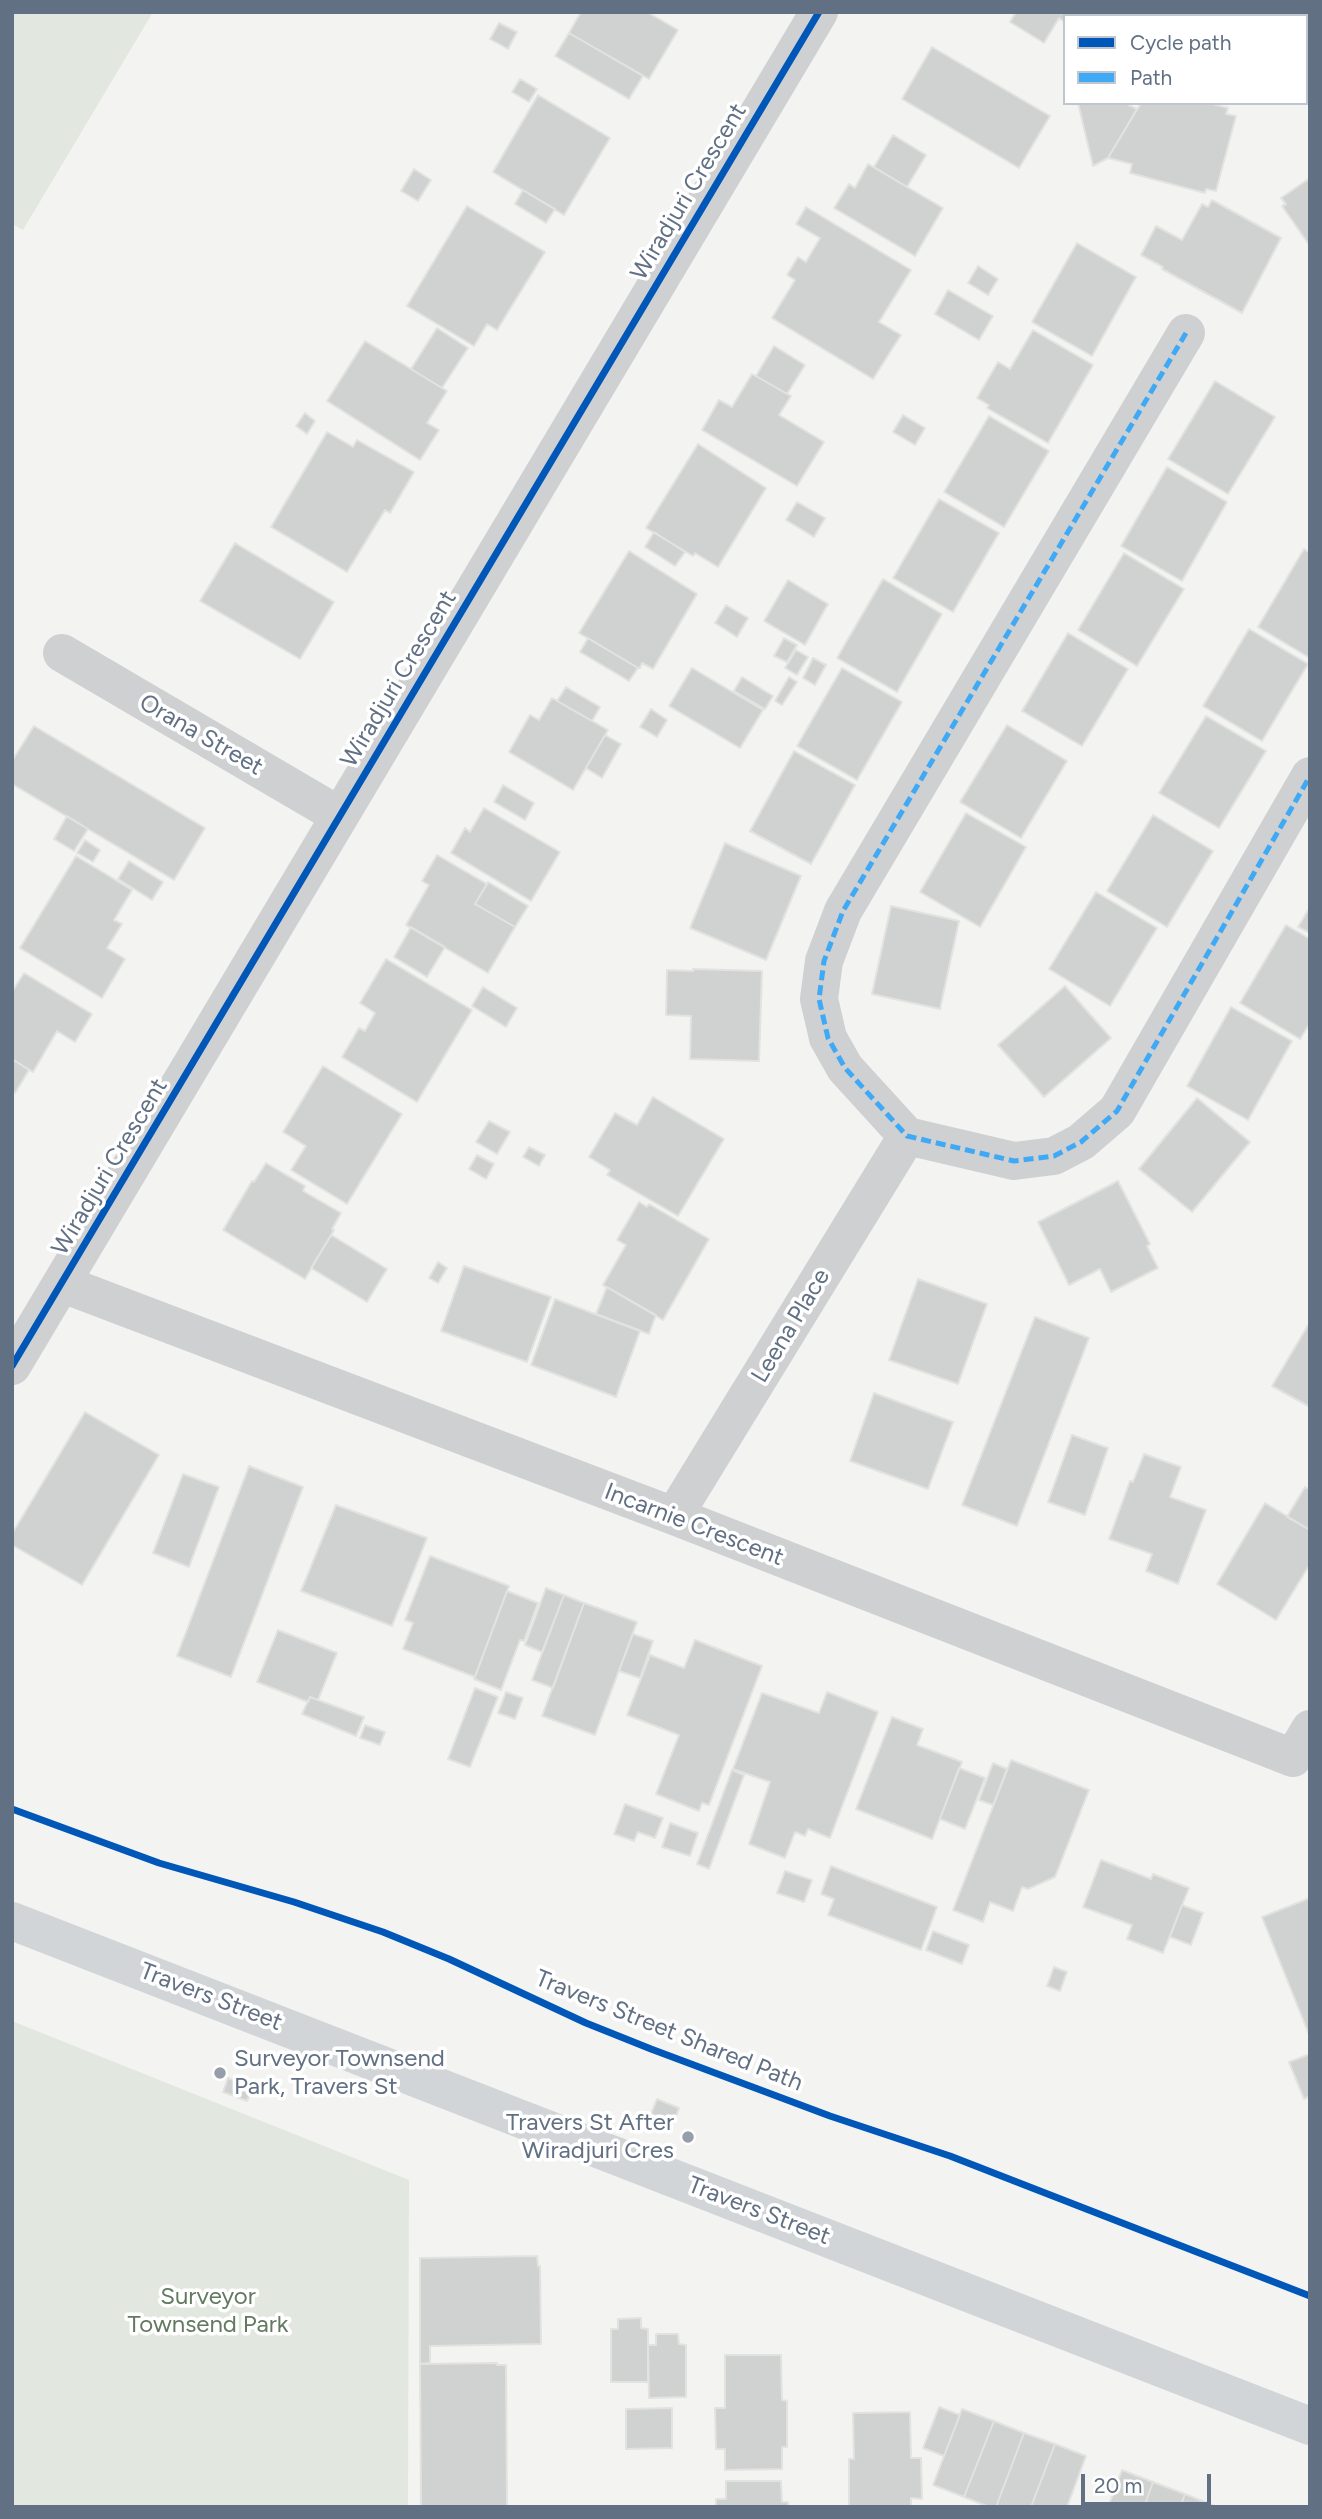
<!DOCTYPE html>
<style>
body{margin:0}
#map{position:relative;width:1322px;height:2519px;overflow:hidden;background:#f3f4f1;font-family:Figtree,sans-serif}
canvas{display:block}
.frame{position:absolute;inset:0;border:14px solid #627084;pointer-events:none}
.legend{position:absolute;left:1063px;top:14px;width:245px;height:91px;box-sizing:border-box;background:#fff;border:2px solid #c0c6ce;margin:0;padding:9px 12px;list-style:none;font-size:21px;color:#627084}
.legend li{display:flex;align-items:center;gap:14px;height:35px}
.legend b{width:35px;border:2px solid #c0c6ce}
.scale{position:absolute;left:1081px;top:2474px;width:130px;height:32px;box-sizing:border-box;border:4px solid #627084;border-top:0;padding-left:9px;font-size:21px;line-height:24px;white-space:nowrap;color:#627084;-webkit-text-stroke:5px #fff;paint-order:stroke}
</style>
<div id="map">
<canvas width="1322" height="2519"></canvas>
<div class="frame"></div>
<ul class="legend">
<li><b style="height:9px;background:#0057b8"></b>Cycle path</li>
<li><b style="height:9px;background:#3fa9f5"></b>Path</li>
</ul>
<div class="scale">20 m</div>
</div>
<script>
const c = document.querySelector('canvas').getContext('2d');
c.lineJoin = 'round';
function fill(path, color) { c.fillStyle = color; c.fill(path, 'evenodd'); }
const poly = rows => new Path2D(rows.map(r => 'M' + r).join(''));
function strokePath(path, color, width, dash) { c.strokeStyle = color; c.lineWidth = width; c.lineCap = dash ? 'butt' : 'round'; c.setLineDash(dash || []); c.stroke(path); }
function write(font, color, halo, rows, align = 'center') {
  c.font = font + ' Figtree,sans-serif'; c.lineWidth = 7; c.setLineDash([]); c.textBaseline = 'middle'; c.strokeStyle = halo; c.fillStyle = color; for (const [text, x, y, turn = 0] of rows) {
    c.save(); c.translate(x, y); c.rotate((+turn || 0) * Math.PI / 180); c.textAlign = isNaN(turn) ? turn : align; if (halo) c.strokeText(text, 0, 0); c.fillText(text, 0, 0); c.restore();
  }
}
fill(poly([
 [12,12,153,12,23,230,12,224],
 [12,2021,409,2180,408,2507,12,2507]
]), '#e2e7df');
const building = poly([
 [581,12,647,12,678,30,649,79,569,33,581,12],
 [1016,12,1142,12,1140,16,1065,16,1065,22,1059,18,1044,43,1010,22,1016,12],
 [499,23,517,32,508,49,490,39,499,23],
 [569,33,643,76,629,99,555,56,569,33],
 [932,47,1050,116,1019,168,902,99,932,47],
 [520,79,537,89,529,102,512,92,520,79],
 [538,95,610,138,564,215,493,172,538,95],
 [1078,103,1125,103,1137,109,1108,158,1093,166,1078,103],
 [1141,103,1209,103,1228,108,1226,114,1236,116,1216,191,1206,189,1205,193,1130,173,1132,164,1108,158,1141,103],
 [893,135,926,155,907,187,874,167,893,135],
 [868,164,943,208,915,256,834,208,849,184,855,188,868,164],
 [414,169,431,180,418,201,401,191,414,169],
 [1310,178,1310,246,1282,206,1286,204,1281,198,1310,178],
 [523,190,555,209,546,223,515,204,523,190],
 [1212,200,1281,238,1242,313,1162,269,1163,267,1141,255,1156,226,1182,240,1202,204,1208,207,1212,200],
 [467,206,545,252,497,330,487,324,474,346,407,306,467,206],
 [806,207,911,270,879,322,901,335,873,379,772,318,795,280,787,275,798,257,806,262,820,238,796,224,806,207],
 [1077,243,1136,277,1092,356,1032,322,1077,243],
 [978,266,998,279,988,295,968,283,978,266],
 [948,290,993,316,979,340,935,314,948,290],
 [437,328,468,348,442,388,411,369,437,328],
 [1033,330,1093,365,1048,443,987,408,989,405,977,398,998,362,1010,369,1033,330],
 [365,341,447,391,427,423,439,430,420,460,327,401,365,341],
 [774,346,805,365,787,394,756,376,774,346],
 [752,374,791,396,779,415,824,442,797,486,702,430,719,400,732,407,752,374],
 [1215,381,1275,417,1228,494,1168,459,1215,381],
 [305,413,315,421,307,434,296,426,305,413],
 [903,415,925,428,915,445,893,432,903,415],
 [989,416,1049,451,1004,527,944,492,989,416],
 [327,432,353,447,357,440,414,472,390,513,385,510,347,572,271,527,327,432],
 [698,444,766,488,718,567,695,553,693,556,646,528,698,444],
 [1167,467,1227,502,1182,581,1121,546,1167,467],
 [939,499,999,533,953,612,893,578,939,499],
 [797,502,825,518,814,537,786,520,797,502],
 [654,532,685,552,675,566,645,547,654,532],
 [235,543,334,602,300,659,200,601,235,543],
 [1304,549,1310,553,1310,658,1258,627,1304,549],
 [629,551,697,594,653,669,642,663,640,668,638,668,579,633,629,551],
 [1124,553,1184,589,1137,666,1078,630,1124,553],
 [883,579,942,614,897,692,837,658,883,579],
 [788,580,828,604,805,645,764,621,788,580],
 [726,605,748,618,737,637,715,623,726,605],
 [1249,629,1308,664,1262,741,1203,706,1249,629],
 [1068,633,1128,669,1082,746,1022,711,1068,633],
 [588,638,638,668,629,681,580,652,588,638],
 [784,638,797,645,787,662,774,656,784,638],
 [796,650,808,657,797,675,785,668,796,650],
 [813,658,826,665,815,685,803,678,813,658],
 [692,668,763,710,740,748,669,706,692,668],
 [842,668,902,702,857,780,797,746,842,668],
 [742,677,773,696,765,709,734,691,742,677],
 [789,677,797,682,782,705,775,701,789,677],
 [566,687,600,707,592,721,557,701,566,687],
 [552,698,608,730,573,790,509,752,530,715,539,720,552,698],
 [651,709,667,720,657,737,640,727,651,709],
 [1206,716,1266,751,1219,828,1159,793,1206,716],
 [1007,725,1067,761,1021,838,960,802,1007,725],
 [34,726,205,828,174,880,12,784,12,761,34,726],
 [605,735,621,744,602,778,586,768,605,735],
 [794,751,855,785,811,864,750,831,794,751],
 [503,785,534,803,525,820,494,802,503,785],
 [484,808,560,852,531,901,451,853,465,828,470,832,484,808],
 [966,813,1026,847,980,927,920,892,966,813],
 [1153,815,1213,851,1167,927,1107,891,1153,815],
 [67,816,88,829,74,851,54,839,67,816],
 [85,840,100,850,93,862,77,853,85,840],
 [725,843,801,876,766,960,690,928,725,843],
 [437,855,487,884,475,904,515,927,488,973,406,925,429,885,422,881,437,855],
 [76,856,132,890,114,920,122,924,107,948,125,959,102,998,20,948,76,856],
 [129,861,163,882,152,900,118,879,129,861],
 [488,882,528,906,515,927,475,904,488,882],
 [1096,892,1157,928,1110,1006,1049,969,1096,892],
 [891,906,959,921,940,1009,872,994,891,906],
 [1310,907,1310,933,1298,927,1310,907],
 [1286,925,1310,939,1310,1023,1300,1039,1240,1003,1286,925],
 [411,927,445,947,427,977,394,957,411,927],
 [386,959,472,1010,417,1102,342,1057,359,1028,365,1031,375,1013,360,1003,386,959],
 [693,969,762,971,759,1061,690,1059,691,1016,666,1015,667,970,693,971,693,969],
 [24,973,92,1014,75,1042,57,1031,33,1072,12,1059,12,992,24,973],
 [1065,986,1111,1038,1044,1097,998,1045,1065,986],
 [483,987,517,1008,506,1027,472,1006,483,987],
 [1231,1007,1292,1041,1248,1120,1187,1086,1231,1007],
 [12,1059,29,1070,15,1093,12,1091,12,1059],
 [323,1066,402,1114,347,1204,291,1170,306,1146,283,1132,323,1066],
 [653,1097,724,1139,678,1216,607,1175,610,1170,589,1157,615,1113,637,1125,653,1097],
 [1197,1098,1250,1142,1192,1212,1139,1169,1197,1098],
 [489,1121,510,1132,497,1154,476,1142,489,1121],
 [529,1147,545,1155,539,1166,523,1157,529,1147],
 [477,1155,494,1164,486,1179,469,1169,477,1155],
 [266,1163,305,1186,303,1191,341,1213,332,1229,334,1230,305,1279,223,1230,252,1181,254,1182,266,1163],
 [1118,1181,1150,1244,1147,1246,1158,1268,1111,1292,1100,1269,1069,1285,1038,1222,1118,1181],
 [639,1202,647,1207,649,1204,709,1239,663,1320,603,1285,626,1245,617,1240,639,1202],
 [331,1235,387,1269,367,1302,311,1268,331,1235],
 [438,1262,447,1268,438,1283,429,1278,438,1262],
 [464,1266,551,1297,527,1362,441,1331,464,1266],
 [918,1279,987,1304,958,1384,889,1360,918,1279],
 [607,1287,656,1315,649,1334,596,1314,607,1287],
 [555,1299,640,1331,616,1397,531,1365,555,1299],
 [1035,1317,1089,1338,1017,1526,962,1505,1035,1317],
 [1310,1322,1310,1407,1272,1386,1310,1322],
 [874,1393,953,1422,928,1489,850,1461,874,1393],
 [85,1412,159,1455,82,1585,12,1545,12,1534,85,1412],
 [1072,1435,1108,1448,1085,1515,1048,1502,1072,1435],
 [1144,1454,1181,1467,1170,1497,1206,1510,1178,1584,1146,1571,1152,1554,1109,1539,1130,1481,1133,1482,1144,1454],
 [249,1466,303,1487,231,1677,177,1656,249,1466],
 [183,1474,219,1487,189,1567,153,1553,183,1474],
 [1305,1487,1310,1490,1310,1530,1287,1517,1305,1487],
 [1265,1503,1310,1530,1310,1564,1276,1620,1217,1584,1265,1503],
 [336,1505,427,1538,392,1626,301,1591,336,1505],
 [430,1556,509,1586,475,1677,403,1649,413,1623,405,1620,430,1556],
 [546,1588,564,1595,542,1652,525,1645,546,1588],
 [507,1591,538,1603,524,1641,520,1640,501,1690,474,1679,507,1591],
 [564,1595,584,1603,553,1688,532,1680,564,1595],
 [584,1603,637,1622,595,1735,542,1716,584,1603],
 [278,1630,337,1653,318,1700,310,1697,308,1702,257,1682,278,1630],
 [633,1634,653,1641,640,1678,619,1671,633,1634],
 [695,1640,762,1666,709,1805,702,1803,699,1811,656,1794,679,1735,627,1715,650,1655,684,1668,695,1640],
 [475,1688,498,1697,470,1767,448,1759,475,1688],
 [506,1692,523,1698,515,1719,498,1713,506,1692],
 [827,1692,878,1712,830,1838,808,1829,805,1836,795,1832,785,1858,749,1844,770,1782,733,1769,762,1693,819,1713,827,1692],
 [310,1697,364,1717,356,1736,302,1714,310,1697],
 [892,1717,923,1729,917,1745,962,1762,932,1839,856,1809,892,1717],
 [365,1725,385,1732,380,1745,360,1738,365,1725],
 [1011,1760,1089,1790,1055,1877,1028,1889,1022,1887,1013,1911,990,1902,983,1922,953,1910,1011,1760],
 [993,1763,1007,1769,993,1805,979,1800,993,1763],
 [959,1768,985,1778,965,1829,940,1819,959,1768],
 [732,1770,744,1775,709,1869,697,1864,732,1770],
 [625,1804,663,1818,655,1838,638,1832,634,1841,614,1834,625,1804],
 [670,1823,698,1833,690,1856,662,1847,670,1823],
 [1101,1860,1151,1879,1153,1874,1189,1888,1163,1953,1127,1939,1132,1925,1083,1907,1101,1860],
 [831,1866,937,1907,921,1950,828,1915,834,1899,821,1894,831,1866],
 [785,1871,812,1880,804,1902,777,1893,785,1871],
 [1310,1898,1310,2037,1262,1917,1310,1898],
 [1182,1905,1203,1913,1191,1945,1170,1937,1182,1905],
 [933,1931,969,1945,962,1964,926,1950,933,1931],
 [1054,1967,1067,1972,1060,1991,1047,1986,1054,1967],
 [1310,2054,1310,2096,1304,2099,1289,2062,1310,2054],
 [228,2078,253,2087,247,2101,223,2092,228,2078],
 [657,2099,679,2108,674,2123,651,2114,657,2099],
 [537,2256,538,2266,540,2266,541,2344,430,2346,430,2363,420,2364,420,2258,537,2256],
 [641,2318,641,2328,648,2329,648,2382,611,2382,611,2329,618,2329,618,2319,641,2318],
 [656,2334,678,2334,679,2344,686,2345,686,2397,649,2398,648,2345,656,2345,656,2334],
 [725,2355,781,2355,782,2400,787,2401,787,2447,782,2447,782,2469,725,2470,725,2449,716,2449,715,2408,725,2408,725,2355],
 [497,2363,497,2365,506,2365,507,2506,421,2507,420,2364,497,2363],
 [939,2407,960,2415,944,2456,923,2448,939,2407],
 [672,2408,672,2448,626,2449,626,2409,672,2408],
 [962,2409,994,2421,964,2497,933,2485,962,2409],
 [910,2412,911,2458,921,2458,922,2499,911,2498,911,2507,849,2507,849,2459,854,2459,853,2413,910,2412],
 [994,2421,1024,2433,996,2507,989,2507,964,2497,994,2421],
 [1024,2433,1055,2444,1031,2507,996,2507,1024,2433],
 [1055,2444,1086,2456,1067,2507,1031,2507,1055,2444],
 [1122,2470,1153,2482,1144,2507,1108,2507,1122,2470],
 [726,2481,781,2481,782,2502,788,2502,788,2507,716,2507,716,2499,726,2499,726,2481],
 [1153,2482,1185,2494,1180,2507,1144,2507,1153,2482],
 [1185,2494,1215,2506,1215,2507,1180,2507,1185,2494]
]);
fill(building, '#d0d1d1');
strokePath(building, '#e2e3e1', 2);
strokePath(poly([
 [1186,333,843,911,824,961,819,999,828,1038,845,1068,907,1136,1014,1161,1054,1156,1081,1142,1117,1111,1310,776],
 [62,653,340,816],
 [63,1284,674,1516,1293,1758,1310,1729],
 [12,1366,819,12],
 [674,1516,907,1136]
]), '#cfd0d1', 38);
strokePath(poly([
 [12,1921,1310,2426]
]), '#d2d5d8', 38);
strokePath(poly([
 [1186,333,843,911,824,961,819,999,828,1038,845,1068,907,1136,1014,1161,1054,1156,1081,1142,1117,1111,1310,776]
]), '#3fa9f5', 5, [10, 5]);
strokePath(poly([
 [12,1366,819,12],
 [12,1809,159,1863,294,1902,383,1932,449,1959,586,2023,651,2049,830,2116,950,2156,1310,2296]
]), '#0057b8', 7);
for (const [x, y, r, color] of [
 [220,2073,7,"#959eaa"],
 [688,2137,7,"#959eaa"]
]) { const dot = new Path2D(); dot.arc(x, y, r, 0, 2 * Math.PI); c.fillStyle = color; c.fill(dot); strokePath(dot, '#fff', 2.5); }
write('24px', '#627084', '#fff', [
 ["Wiradjuri Crescent",689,192,-59],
 ["Wiradjuri Crescent",399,679,-59],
 ["Orana Street",201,735,30],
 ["Wiradjuri Crescent",110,1167,-59],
 ["Leena Place",791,1326,-59],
 ["Incarnie Crescent",694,1525,21],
 ["Travers Street",211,1997,21],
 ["Travers Street Shared Path",669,2031,22],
 ["Travers Street",759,2211,21]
]);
write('24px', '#627084', '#fff', [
 ["Surveyor Townsend",234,2059],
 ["Park, Travers St",234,2087],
 ["Travers St After",674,2123,"right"],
 ["Wiradjuri Cres",674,2151,"right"]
], 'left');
write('24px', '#637a61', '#fff', [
 ["Surveyor",208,2297],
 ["Townsend Park",208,2325]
]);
</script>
